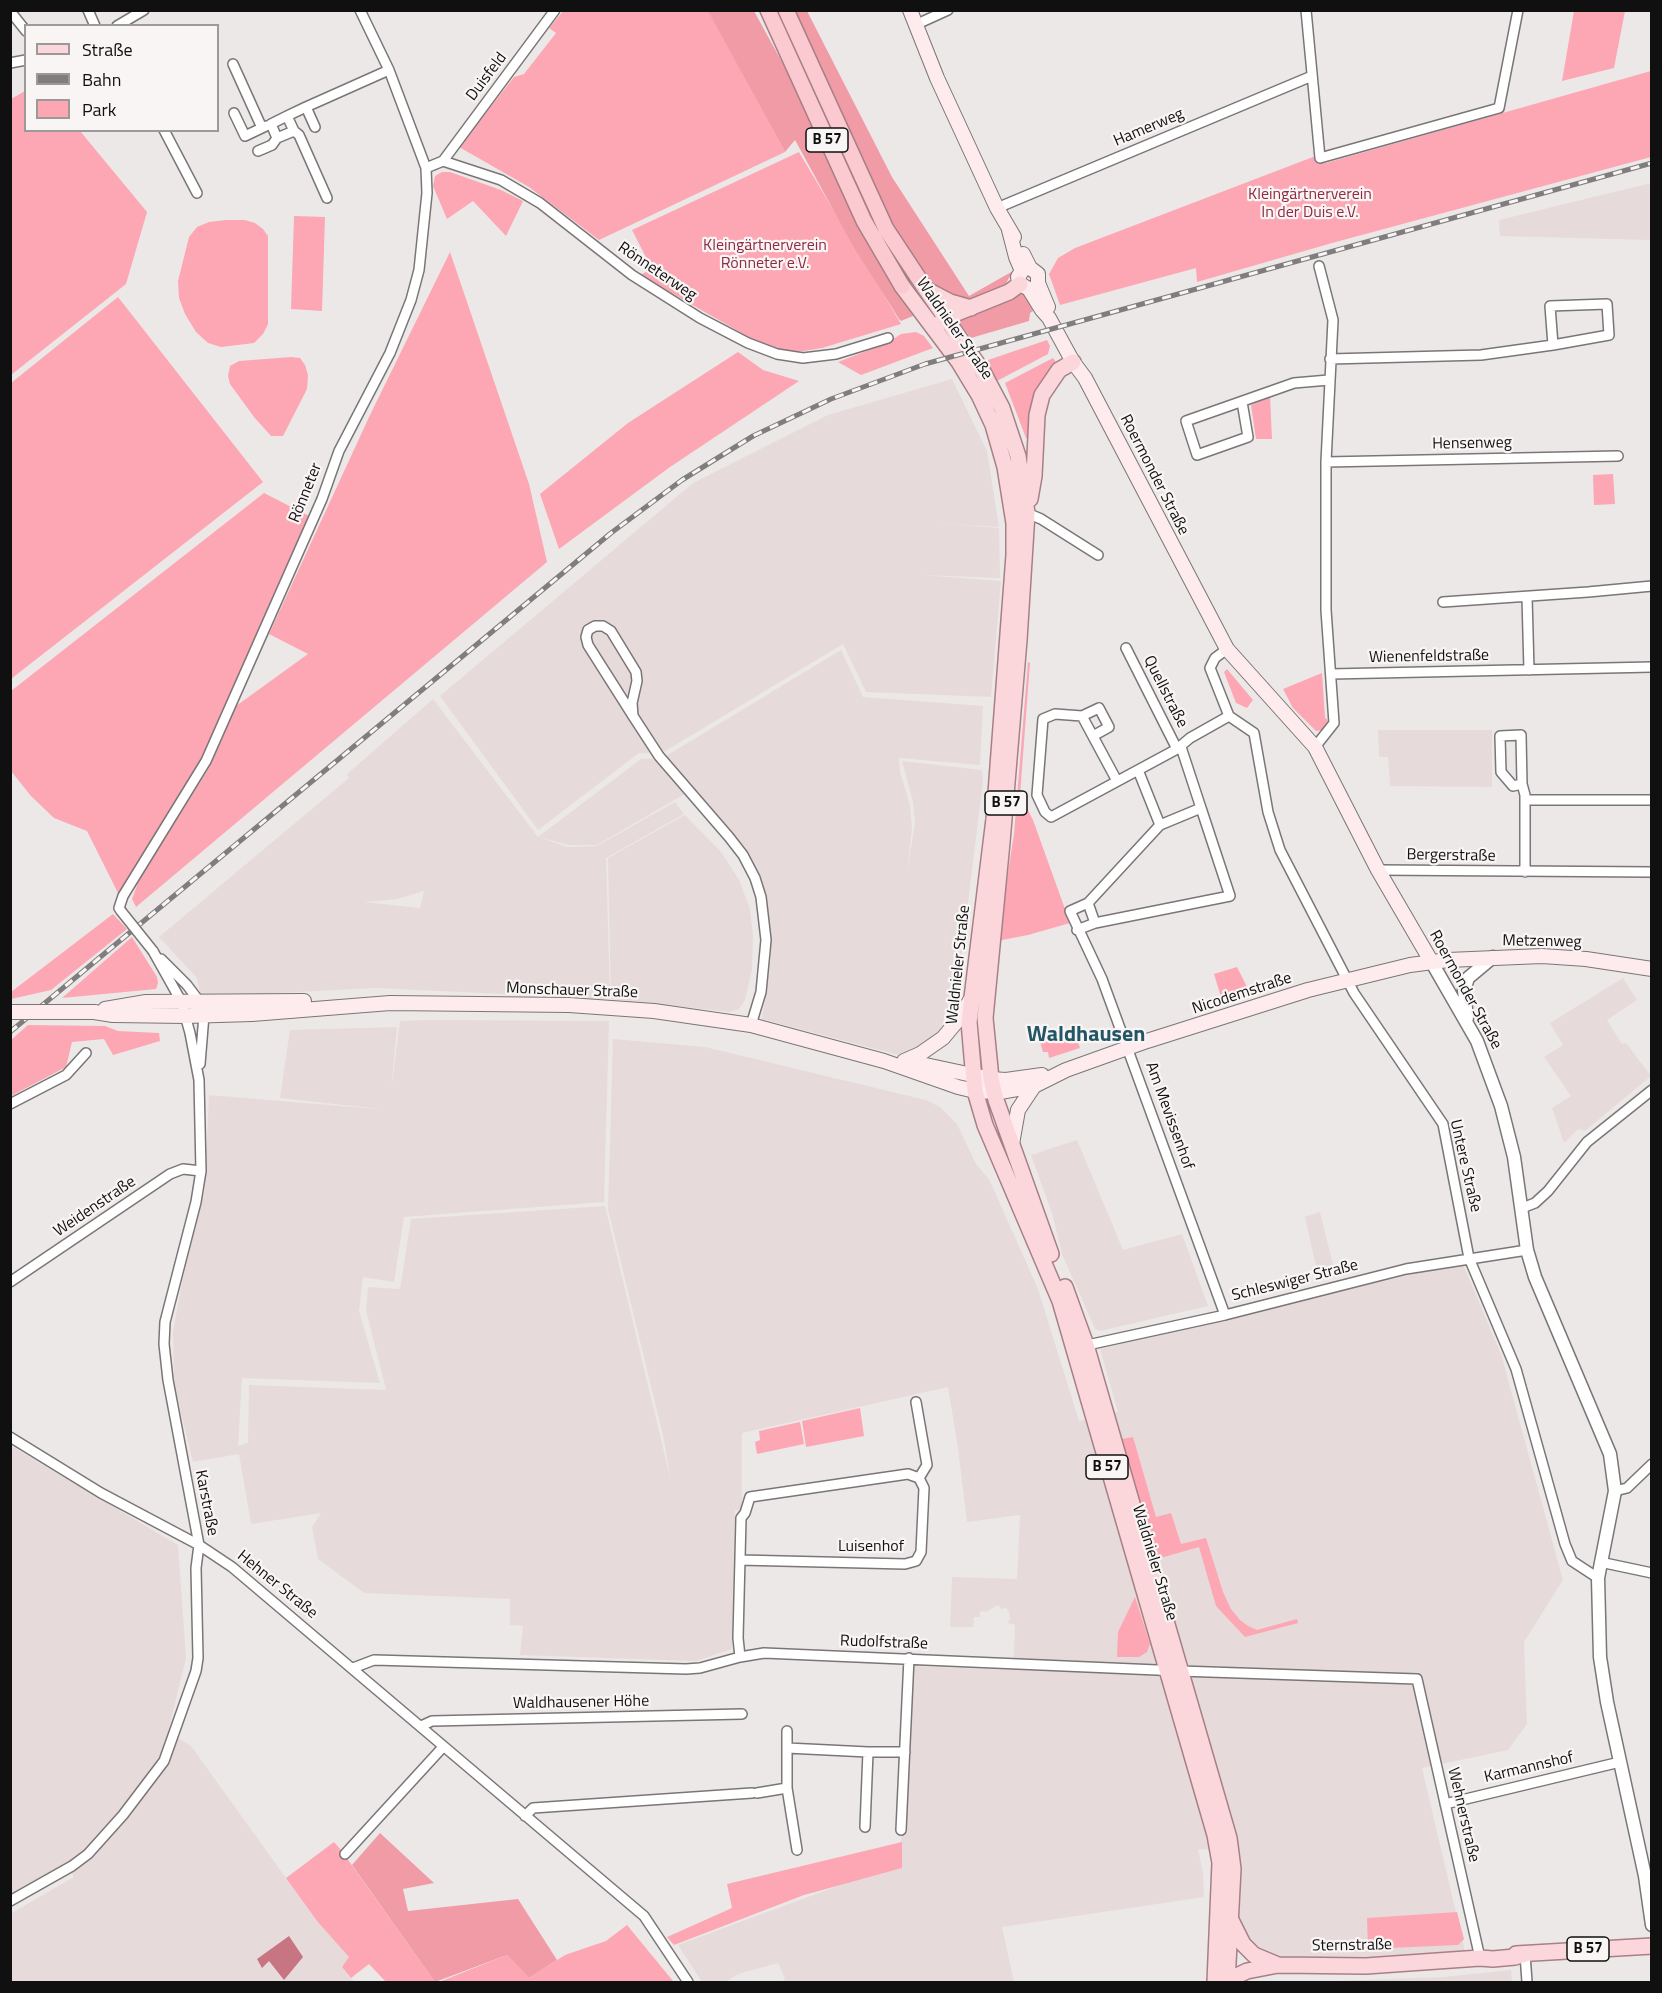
<!DOCTYPE html>
<meta charset="utf-8">
<style>
body{margin:0}
#map{position:relative;width:1662px;height:1993px;overflow:hidden;background:#ece8e8;font-family:"Titillium Web",sans-serif}
canvas{display:block}
.frame{position:absolute;inset:0;border:12px solid #111010;pointer-events:none}
.legend{position:absolute;left:24px;top:24px;width:195px;height:108px;box-sizing:border-box;background:#f9f5f5;border:2px solid #9c9999;margin:0;padding:8px 10px;list-style:none;font-size:18px;color:#111010}
.legend li{display:flex;align-items:center;gap:12px;height:30px}
.legend b{width:30px;border:2px solid #9c9999}
</style>
<div id="map">
<canvas width="1662" height="1993"></canvas>
<div class="frame"></div>
<ul class="legend">
<li><b style="height:8px;background:#fbd7dc"></b>Straße</li>
<li><b style="height:8px;background:#7f7d7d"></b>Bahn</li>
<li><b style="height:16px;background:#fca7b3"></b>Park</li>
</ul>
</div>
<script>
const c = document.querySelector('canvas').getContext('2d');
c.lineJoin = 'round';
function fill(path, color) { c.fillStyle = color; c.fill(path, 'evenodd'); }
const poly = rows => new Path2D(rows.map(r => 'M' + r).join(''));
function strokePath(path, color, width, dash) { c.strokeStyle = color; c.lineWidth = width; c.lineCap = dash ? 'butt' : 'round'; c.setLineDash(dash || []); c.stroke(path); }
function write(font, color, halo, rows, align = 'center') {
  c.font = font + ' "Titillium Web",sans-serif'; c.lineWidth = 4.5; c.setLineDash([]); c.textBaseline = 'middle'; c.strokeStyle = halo; c.fillStyle = color; for (const [text, x, y, turn = 0] of rows) {
    c.save(); c.translate(x, y); c.rotate((+turn || 0) * Math.PI / 180); c.textAlign = isNaN(turn) ? turn : align; if (halo) c.strokeText(text, 0, 0); c.fillText(text, 0, 0); c.restore();
  }
}
fill(poly([
 [1651,183,1651,240,1500,236,1499,220],
 [952,379,987,451,999,527,934,523,999,528,1000,578,921,575,1001,581,991,697,866,692,843,644,662,753,639,753,538,830,440,696,693,483,828,415],
 [841,650,863,697,983,706,980,765,899,758,900,772,910,805,912,828,907,872,915,823,913,802,902,761,982,770,983,781,959,976,939,1034,910,1058,762,1019,771,957,769,915,765,901,757,878,688,792,597,845,568,845,539,837,567,847,597,846,675,802,684,814,606,858,610,999,376,988,201,997,197,978,159,937,349,778,347,774,433,699,538,837,641,759,662,758,671,753],
 [424,891,420,908,364,902,397,899],
 [1378,730,1492,730,1492,787,1390,786,1388,757,1379,757],
 [685,815,722,853,739,880,750,909,753,936,752,969,745,1000,739,1009,729,1012,611,999,608,858],
 [1623,978,1637,1000,1607,1020,1622,1044,1626,1043,1651,1076,1585,1131,1578,1129,1564,1143,1552,1108,1571,1096,1544,1057,1563,1045,1550,1023],
 [428,1020,609,1021,604,1202,404,1217,394,1282,363,1277,359,1311,380,1383,242,1378,238,1446,248,1443,249,1385,386,1390,366,1310,368,1287,400,1289,411,1219,605,1206,671,1481,664,1440,608,1209,613,1039,705,1047,926,1100,940,1107,957,1124,976,1164,989,1179,1038,1289,1079,1421,1118,1412,1100,1349,1462,1262,1501,1354,1563,1580,1524,1642,1527,1724,1508,1750,1422,1768,1465,1951,1261,1964,1230,1929,1234,1852,1198,1849,1203,1873,1204,1897,1002,1927,1014,1982,782,1982,785,1978,778,1963,738,1974,725,1982,702,1982,678,1945,900,1863,910,1666,1013,1670,1015,1625,1008,1623,1010,1618,1009,1614,1010,1613,1006,1608,1001,1609,998,1605,986,1612,980,1611,980,1617,974,1617,973,1627,950,1627,952,1577,1017,1579,1020,1515,967,1522,958,1448,948,1387,742,1433,742,1510,735,1510,732,1649,696,1661,520,1655,523,1626,510,1625,510,1599,364,1593,318,1559,312,1527,321,1513,251,1524,239,1454,193,1462,174,1384,173,1332,183,1277,205,1191,209,1095,389,1110,280,1098,290,1030,397,1027,391,1092,400,1021],
 [1077,1140,1123,1250,1182,1234,1208,1306,1100,1331,1095,1329,1062,1254,1052,1213,1031,1155],
 [1320,1212,1336,1277,1319,1280,1305,1217],
 [11,1446,178,1545,186,1658,168,1732,191,1746,317,1921,350,1957,342,1967,354,1982,11,1982,10,1914,74,1877,70,1869,11,1901],
 [1511,1970,1512,1982,1308,1982,1443,1977]
]), '#e7dadb');
fill(poly([
 [708,10,785,152,599,240,529,187,459,147,514,77,524,74,556,33,549,28,563,11],
 [1574,11,1625,11,1614,68,1562,81],
 [1651,71,1651,157,1332,243,1197,282,1196,268,1060,305,1049,274,1058,258,1075,248,1313,157,1326,163],
 [25,91,26,130,80,131,147,212,126,284,11,375,11,99],
 [799,152,901,324,822,348,798,352,766,347,640,275,652,269,632,230],
 [442,172,450,172,501,190,523,201,506,236,473,201,447,219,433,186,435,176],
 [294,216,325,217,322,311,291,309],
 [226,220,245,220,255,223,263,229,268,236,268,324,263,334,254,343,221,347,208,343,196,332,185,314,179,298,178,281,189,237,197,227,209,222],
 [450,252,529,484,547,562,136,907,132,899,139,880,209,768,236,706,308,654,269,634,370,415],
 [118,297,263,482,11,679,11,383],
 [916,332,924,336,933,348,861,375,838,362,887,343,901,334],
 [1047,340,1050,346,1048,354,997,381,985,361],
 [738,352,763,370,799,381,670,467,559,549,540,494,628,423],
 [291,357,300,358,305,365,308,375,307,389,283,436,271,436,254,417,230,384,228,376,230,366,239,361],
 [1053,358,1058,365,1029,439,1026,438,1005,383],
 [1270,396,1272,439,1256,439,1251,405],
 [1613,474,1615,504,1594,505,1593,475],
 [264,493,311,517,193,776,119,895,87,831,54,818,31,796,11,771,11,691],
 [1028,662,1030,663,1020,795,1033,820,1070,923,1028,935,997,941,1014,834],
 [1227,669,1253,700,1247,708,1236,703,1224,672],
 [1322,673,1325,718,1327,719,1328,723,1323,730,1316,731,1293,708,1283,689],
 [113,914,127,929,51,990,11,999,11,992],
 [132,937,157,977,158,983,156,989,62,998],
 [1237,967,1248,989,1221,997,1214,974],
 [28,1025,105,1026,118,1031,159,1033,160,1041,113,1055,104,1039,72,1042,66,1067,11,1096,11,1040],
 [1070,1029,1075,1033,1080,1048,1049,1058,1048,1052,1043,1052,1039,1039,1049,1035,1051,1039,1055,1041,1059,1038,1058,1032],
 [860,1408,864,1436,806,1447,802,1421],
 [800,1422,804,1444,757,1454,755,1442,760,1440,759,1431],
 [1133,1437,1156,1517,1171,1513,1181,1544,1206,1538,1223,1592,1231,1609,1240,1620,1248,1626,1257,1630,1297,1619,1298,1623,1245,1637,1216,1606,1199,1547,1157,1559,1122,1439],
 [1135,1597,1150,1644,1147,1652,1139,1657,1117,1657,1118,1632],
 [334,1842,341,1850,435,1982,386,1982,369,1964,351,1978,342,1967,349,1957,317,1921,286,1878],
 [902,1842,902,1868,804,1895,674,1945,667,1937,732,1908,727,1884],
 [1457,1912,1464,1939,1458,1945,1368,1949,1367,1918],
 [627,1925,673,1981,439,1982,507,1955,529,1978,565,1955,606,1941]
]), '#fca7b3');
fill(poly([
 [708,11,754,11,788,73,837,177,880,259,913,316,901,321,899,319,853,246,795,140,785,152],
 [794,11,807,11,892,177,969,296,1013,271,1005,285,993,295,964,301,927,283,902,243,859,167],
 [1019,289,1028,300,1033,311,1030,313,1029,321,971,338,956,318],
 [380,1833,434,1883,403,1889,408,1911,518,1899,557,1960,529,1978,507,1955,435,1982,352,1865]
]), '#f19ba7');
fill(poly([
 [289,1936,303,1957,284,1980,269,1961,262,1968,257,1959]
]), '#c77582');
const minor = poly([
 [88,10,95,26],
 [1306,10,1320,158,1499,108,1518,10],
 [10,11,26,31],
 [915,25,948,10],
 [117,26,144,10],
 [10,63,26,60],
 [233,64,262,128],
 [306,107,315,127],
 [234,113,245,136,266,126],
 [287,116,294,131,277,138,271,124,287,116,306,107,389,70],
 [164,130,197,193],
 [294,131,299,135,327,198],
 [258,151,272,145,277,138],
 [443,161,555,10],
 [426,168,443,161,501,180,540,203,632,275,700,318,748,343,777,354,803,358,836,354,888,338],
 [997,208,1312,76],
 [1330,359,1481,355,1553,345,1609,335,1607,304,1550,306,1553,345],
 [1242,402,1248,437,1197,455,1186,421,1294,383,1329,380],
 [1326,462,1618,456],
 [1027,513,1041,519,1098,555],
 [1527,597,1529,670],
 [1443,602,1588,592,1652,586],
 [1126,648,1177,749],
 [1227,649,1215,658,1210,668,1229,716,1254,733,1268,812,1280,850,1354,993,1443,1124,1469,1258,1516,1369,1565,1544,1572,1561,1598,1578],
 [1331,674,1652,667],
 [633,716,632,703,637,681,636,672,611,631,603,626,595,626,588,630,586,637,588,645,633,716,659,756,729,837,743,855,755,878,761,897,766,940,761,992,751,1025],
 [1082,716,1099,708,1109,727,1093,736],
 [1315,747,1334,723,1326,610,1326,462,1333,320,1319,266],
 [1138,770,1160,825,1201,808,1181,747],
 [1117,781,1082,716,1055,714,1043,719,1037,795,1045,812,1051,817,1177,749,1190,738,1229,716],
 [1522,784,1513,786,1501,772,1500,736,1521,735,1522,784,1525,795,1525,872],
 [1525,800,1652,800],
 [1378,870,1652,872],
 [1088,903,1160,825],
 [121,911,119,908,123,896,206,761,322,499,339,451,390,353,411,300,419,270,427,193,426,168,389,70,360,10],
 [1095,923,1088,903,1070,911,1102,979,1225,1315],
 [1077,930,1095,923,1230,896,1201,808],
 [161,959,187,985,199,1001,204,1015,200,1064],
 [10,1104,66,1075,86,1053],
 [1522,1208,1535,1203,1548,1191,1587,1142,1652,1090],
 [10,1282,170,1174,183,1169,201,1171],
 [1083,1346,1225,1315,1406,1269,1527,1250],
 [916,1402,927,1465,919,1478],
 [10,1437,101,1493,199,1545,232,1567,644,1916,688,1982],
 [1615,1491,1627,1488,1652,1464],
 [740,1560,905,1564,916,1561,921,1552,924,1488,919,1478,908,1474,750,1497,745,1513,741,1518,738,1638,740,1657],
 [1600,1562,1652,1573],
 [353,1668,374,1660,686,1669,700,1668,740,1657,764,1653,1180,1671,1417,1679,1480,1958],
 [421,1726,432,1721,742,1714],
 [787,1731,787,1748],
 [757,1793,787,1788],
 [1445,1804,1620,1762],
 [525,1816,533,1808,752,1793],
 [865,1827,868,1752],
 [901,1830,909,1658],
 [797,1850,787,1788,787,1748,868,1752,905,1752],
 [345,1854,443,1747],
 [10,1901,72,1866,88,1854,123,1815,164,1761,196,1671,198,1658,196,1568,199,1545,168,1380,164,1344,165,1322,196,1202,201,1171,199,1080,190,1033,181,1001,153,951],
 [1525,1954,1527,1982]
]);
const tertiary = poly([
 [1431,961,1477,1041,1501,1106,1514,1157,1527,1250,1535,1277,1610,1454,1615,1491,1598,1578,1600,1657,1607,1702,1645,1876,1652,1925],
 [1467,1018,1464,990,1468,978,1493,957]
]);
const secondary = poly([
 [910,10,937,78,997,208,1014,237],
 [1009,230,1016,257,1022,271,1018,277,1020,284,1029,289,1042,310,1049,318,1073,362,1085,378,1227,649,1315,747,1378,870,1431,961],
 [1023,254,1030,268,1038,274,1038,283,1048,307],
 [105,1009,146,1002,304,1001],
 [94,1012,113,1015,186,1016,252,1014,390,1003,569,1005,654,1011,751,1025,884,1061,958,1087,975,1091,1000,1092,1034,1086,1066,1070,1147,1041,1308,990,1410,965,1448,960,1542,956,1586,959,1652,969],
 [904,1061,920,1054,943,1038,958,1020,971,999],
 [907,1061,991,1079,1006,1080,1042,1075],
 [1012,1144,1018,1110,1034,1086]
]);
const primary = poly([
 [902,286,959,362,979,395,993,425,1005,467,1014,523,1014,555,994,819,969,1022,975,1091,985,1125,1060,1301,1215,1835,1220,1863,1215,1982],
 [925,288,983,372,1002,408,1018,456,1027,513,1019,640,1002,842,985,1018,991,1079,996,1100,1051,1254],
 [927,290,950,302,971,308],
 [940,323,957,313,1009,292,1020,284],
 [1030,499,1034,476,1037,415,1042,395,1059,370,1073,362],
 [1065,1287,1086,1345,1229,1838,1233,1869,1227,1982],
 [1231,1920,1243,1944,1254,1955,1278,1965],
 [1516,1954,1652,1946],
 [1224,1982,1247,1971,1278,1965,1366,1966,1480,1958,1493,1959,1515,1957,1525,1954]
]);
const trunk = poly([
 [768,10,864,221,902,286],
 [786,10,886,229,925,288]
]);
strokePath(minor, '#7a7676', 12);
strokePath(tertiary, '#7a7676', 15);
strokePath(secondary, '#7a7676', 16);
strokePath(primary, '#a78086', 18);
strokePath(trunk, '#a78086', 18);
strokePath(minor, '#fff', 9);
strokePath(tertiary, '#fff', 12);
strokePath(secondary, '#fdebee', 14);
strokePath(primary, '#fbd7dc', 15);
strokePath(trunk, '#facad0', 15);
const rail = poly([
 [10,1032,611,533,682,480,753,436,831,399,925,364,1652,163]
]);
strokePath(rail, '#7f7d7d', 5);
strokePath(rail, '#f9f5f5', 3, [9]);
const minorBridge = poly([
 [121,911,153,951]
]);
const secondaryBridge = poly([
 [10,1012,94,1012]
]);
strokePath(minorBridge, '#7a7676', 12, []);
strokePath(secondaryBridge, '#7a7676', 16, []);
strokePath(minorBridge, '#fff', 9);
strokePath(secondaryBridge, '#fdebee', 14);
for (const [x, y, w] of [
 [827,140,42],
 [1006,803,42],
 [1107,1467,42],
 [1588,1949,42]
]) { const box = new Path2D(); box.roundRect(x - w / 2, y - 12, w, 24, 4.5); c.fillStyle = '#f9f5f5'; c.fill(box); strokePath(box, '#111010', 1.5); }
write('bold 15px', '#111010', null, [
 ["B 57",827,140],
 ["B 57",1006,803],
 ["B 57",1107,1467],
 ["B 57",1588,1949]
]);
write('16px', '#111010', '#f9f5f5', [
 ["Duisfeld",487,77,-53],
 ["Hamerweg",1149,128,-23],
 ["Rönneterweg",657,272,34],
 ["Waldnieler Straße",954,329,55],
 ["Hensenweg",1472,444,-1],
 ["Roermonder Straße",1154,475,63],
 ["Rönneter",306,493,-68],
 ["Wienenfeldstraße",1429,657,-1],
 ["Quellstraße",1165,692,63],
 ["Bergerstraße",1451,856,1],
 ["Metzenweg",1542,942,1],
 ["Waldnieler Straße",959,965,-84],
 ["Roermonder Straße",1465,990,61],
 ["Monschauer Straße",572,991,2],
 ["Nicodemstraße",1242,994,-18],
 ["Am Mevissenhof",1169,1116,70],
 ["Untere Straße",1465,1166,77],
 ["Weidenstraße",95,1207,-34],
 ["Schleswiger Straße",1295,1281,-14],
 ["Karstraße",206,1503,79],
 ["Luisenhof",871,1547],
 ["Waldnieler Straße",1154,1563,73],
 ["Hehner Straße",277,1585,39],
 ["Rudolfstraße",884,1643,2],
 ["Waldhausener Höhe",581,1703,-1],
 ["Karmannshof",1529,1768,-13],
 ["Wehnerstraße",1463,1815,77],
 ["Sternstraße",1352,1946,-1]
]);
write('16px', '#8e2b43', '#f9f5f5', [
 ["Kleingärtnerverein",1310,195],
 ["In der Duis e.V.",1310,213],
 ["Kleingärtnerverein",765,246],
 ["Rönneter e.V.",765,264]
]);
write('bold 22px', '#225565', '#f9f5f5', [
 ["Waldhausen",1086,1036]
]);
</script>
